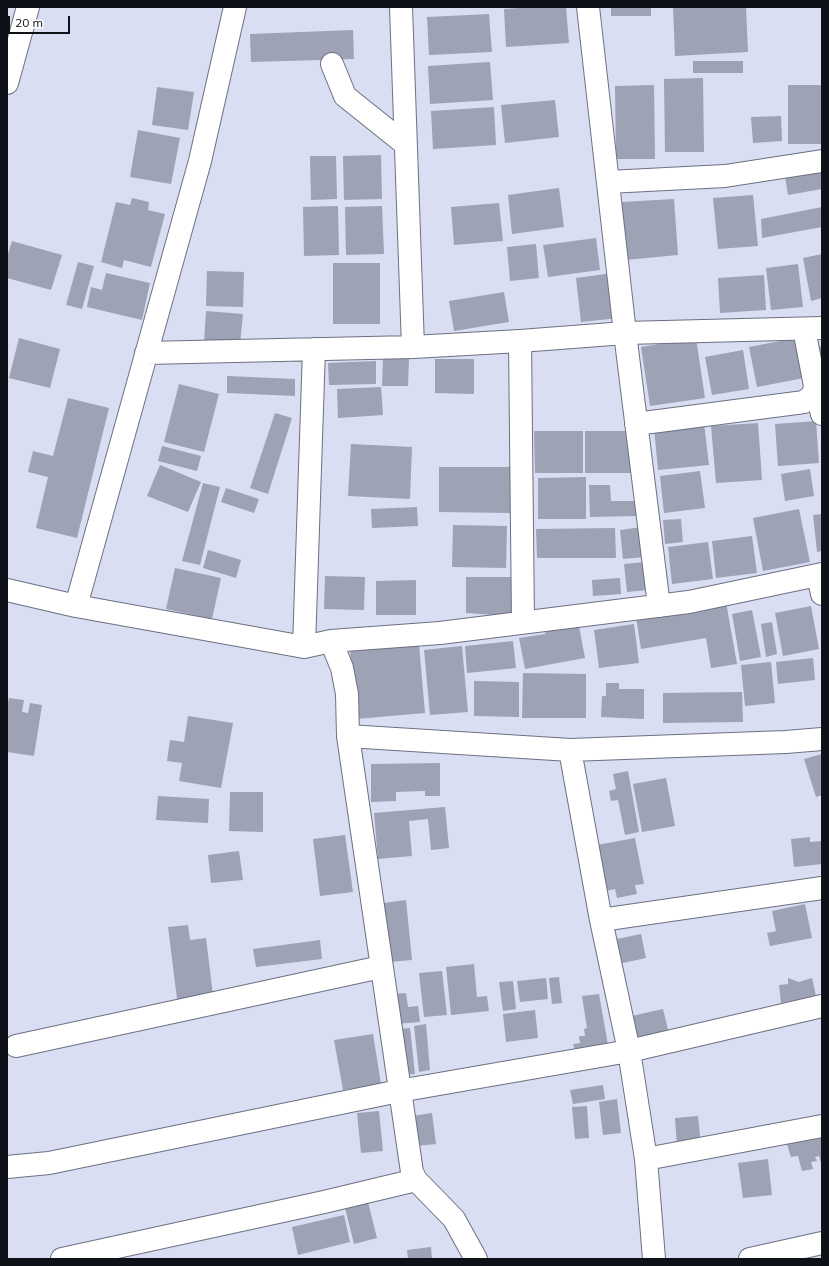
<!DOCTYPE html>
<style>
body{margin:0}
#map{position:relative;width:829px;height:1266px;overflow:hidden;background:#d9def2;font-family:Mulish,sans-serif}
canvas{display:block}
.frame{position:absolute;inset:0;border:8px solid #0f1118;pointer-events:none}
.scale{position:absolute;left:8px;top:16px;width:62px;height:18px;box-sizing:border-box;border:2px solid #0f1118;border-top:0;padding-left:5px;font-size:12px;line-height:14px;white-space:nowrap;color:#0f1118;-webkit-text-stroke:3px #fff;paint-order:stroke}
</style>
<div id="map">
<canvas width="829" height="1266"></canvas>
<div class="frame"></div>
<div class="scale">20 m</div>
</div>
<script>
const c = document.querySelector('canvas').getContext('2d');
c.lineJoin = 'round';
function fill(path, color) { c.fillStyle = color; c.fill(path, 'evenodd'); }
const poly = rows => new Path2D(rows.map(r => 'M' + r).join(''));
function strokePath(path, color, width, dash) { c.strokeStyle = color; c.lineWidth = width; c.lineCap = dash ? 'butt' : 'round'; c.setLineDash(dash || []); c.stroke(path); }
fill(poly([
 [536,7,566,7,569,43,506,47,504,9],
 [611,7,651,7,651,16,611,16],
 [673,7,746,7,748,52,675,56],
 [489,14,492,52,429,55,427,17],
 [353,30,354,59,251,62,250,34],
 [693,61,743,61,743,73,693,73],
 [490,62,493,100,430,104,428,66],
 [703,78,704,152,665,152,664,79],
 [654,85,655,159,616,159,615,86],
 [788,85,822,85,822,144,788,144],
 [157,87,194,92,188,130,152,125],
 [555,100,559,137,505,143,501,105],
 [494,107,496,145,433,149,431,111],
 [781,116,782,141,753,143,751,117],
 [138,130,180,138,171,184,130,177],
 [381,155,382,199,344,200,343,156],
 [310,156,336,156,337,199,311,200],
 [822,171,822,189,788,195,785,177],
 [559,188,564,227,512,234,508,195],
 [753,195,758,246,718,249,713,198],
 [132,198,149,202,148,210,165,214,151,267,124,260,122,268,101,262,116,202,130,205],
 [674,199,678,255,625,260,622,202],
 [499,203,503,241,454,245,451,207],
 [338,206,339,255,304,256,303,207],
 [382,206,384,254,346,255,345,207],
 [822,207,822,227,762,238,761,219],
 [596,238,600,270,548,277,543,245],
 [12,241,62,255,51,290,7,278,7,257],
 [536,244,539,278,510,281,507,247],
 [822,254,822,298,811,301,803,258],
 [78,262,94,266,82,309,66,305],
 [333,263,380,263,380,324,333,324],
 [798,264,803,307,771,310,766,268],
 [207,271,244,272,243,307,206,306],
 [106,273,150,283,142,320,87,307,91,287,102,290],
 [613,273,619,318,581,322,576,278],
 [764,275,766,310,720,313,718,278],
 [504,292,509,322,454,331,449,301],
 [206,311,243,314,240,344,204,342],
 [19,338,60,349,50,388,9,378],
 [696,338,705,398,650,406,641,347],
 [796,338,804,378,757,387,749,347],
 [822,346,822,379,814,348],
 [743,350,749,389,712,395,705,357],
 [383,359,409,359,408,386,382,386],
 [435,359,474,359,474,394,435,393],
 [376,361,376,384,329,385,328,363],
 [227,376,295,379,295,396,227,393],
 [179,384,219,394,204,452,164,442],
 [381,387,383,415,338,418,337,389],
 [68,398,109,408,77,538,36,528,48,477,28,472,33,451,53,456],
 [275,413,292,418,268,494,250,488],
 [816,421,819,463,778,466,775,424],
 [704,423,709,465,658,470,654,428],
 [758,423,762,480,716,483,711,426],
 [534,431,583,431,583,473,535,473],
 [585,431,633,431,633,473,585,473],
 [351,444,412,447,410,499,348,496],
 [162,446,201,456,197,471,158,461],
 [160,465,201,482,188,512,147,496],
 [439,467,510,467,510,513,439,512],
 [810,469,814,496,785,501,781,474],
 [700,471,705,508,664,513,660,476],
 [586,477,586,519,538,519,538,478],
 [203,483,220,487,200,565,182,561],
 [589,485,610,485,611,501,637,501,638,516,590,517],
 [226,488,259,499,254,513,221,502],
 [417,507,418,526,372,528,371,509],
 [799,509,810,562,763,571,753,518],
 [822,514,822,551,817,552,813,515],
 [681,519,683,542,665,544,663,520],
 [453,525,507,526,506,568,452,567],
 [642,527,645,557,623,559,620,530],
 [615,528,616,558,537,558,536,529],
 [752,536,757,573,716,578,712,541],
 [708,542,713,579,672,584,668,547],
 [208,550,241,560,236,578,203,568],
 [645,562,648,590,627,592,624,564],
 [175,568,221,578,212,619,166,609],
 [325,576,365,577,364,610,324,609],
 [466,577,511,577,511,616,466,613],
 [620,578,621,594,593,596,592,580],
 [416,580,416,615,376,615,376,581],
 [726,602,737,664,711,668,706,638,641,649,636,617],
 [811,606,819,649,783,656,775,613],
 [752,610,761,657,740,661,732,614],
 [578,621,585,658,525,669,519,638,545,634,547,626],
 [772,622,777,654,766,657,761,624],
 [634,624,639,663,599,668,594,630],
 [513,641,516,668,467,673,465,646],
 [419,644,425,713,356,719,350,650],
 [462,646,468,712,430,715,424,650],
 [813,658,815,680,778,684,776,662],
 [771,662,775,703,745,706,741,665],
 [523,673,586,674,586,718,522,718],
 [474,681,519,682,519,717,474,716],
 [606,683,619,683,619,689,644,689,644,719,601,717,602,696,606,696],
 [742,692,743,722,663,723,663,693],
 [9,698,24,700,22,712,28,713,30,703,42,705,34,756,7,752,7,707],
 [188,716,233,723,221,788,179,781,182,763,167,761,170,740,184,742],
 [822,754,822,795,816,797,804,759],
 [440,763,440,796,425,796,425,791,396,792,396,801,371,802,371,764],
 [628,771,639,832,625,835,618,800,611,801,609,791,616,789,613,774],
 [666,778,675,826,642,832,633,784],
 [230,792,263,792,263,832,229,831],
 [158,796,209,799,208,823,156,820],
 [445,807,449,848,431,850,428,819,409,821,412,856,378,859,374,813],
 [345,835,353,892,320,896,313,839],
 [810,837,810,842,822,841,822,864,794,867,791,839],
 [635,838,644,884,635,885,637,894,617,898,615,889,606,891,597,845],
 [239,851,243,880,211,883,208,855],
 [406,900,412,960,389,962,383,903],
 [805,904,812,938,770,946,767,933,776,931,772,911],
 [188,925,190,940,206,938,213,995,177,999,168,927],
 [641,934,646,958,618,964,612,940],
 [320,940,322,959,256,967,253,949],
 [474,964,477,997,487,996,489,1011,451,1015,446,967],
 [442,971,447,1015,424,1017,419,973],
 [559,977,562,1003,552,1004,549,978],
 [546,978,548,999,520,1002,517,981],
 [788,978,799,982,812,978,816,996,781,1003,779,985,788,984],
 [513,981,516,1009,503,1011,499,982],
 [406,993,408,1007,418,1006,420,1022,396,1024,393,994],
 [599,994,608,1045,575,1051,573,1044,580,1043,579,1036,585,1036,584,1029,587,1028,582,996],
 [663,1009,670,1038,634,1046,627,1017],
 [535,1010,538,1038,506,1042,503,1014],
 [426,1024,430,1070,419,1072,414,1026],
 [410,1028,415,1074,404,1075,400,1029],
 [373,1034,381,1084,343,1090,334,1040],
 [603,1085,605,1099,573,1104,570,1090],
 [617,1099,621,1133,603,1135,599,1102],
 [587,1106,589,1138,575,1139,572,1107],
 [379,1111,383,1151,361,1153,357,1113],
 [432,1113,436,1144,416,1146,412,1116],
 [698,1116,701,1145,677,1147,675,1118],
 [822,1135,822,1167,819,1156,815,1157,817,1161,811,1162,813,1169,802,1171,798,1156,791,1157,787,1144],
 [768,1159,772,1195,743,1198,738,1163],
 [368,1202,377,1238,354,1244,345,1208],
 [344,1215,350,1242,298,1255,292,1227],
 [431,1247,432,1259,408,1259,407,1250]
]), '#9da2b5');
const minor = poly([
 [401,7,413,347],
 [588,7,625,333,659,606],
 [332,64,345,96,405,144],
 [7,83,28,7],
 [608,182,725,176,822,161],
 [520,341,523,622],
 [146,353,413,347,520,341,625,333,822,328],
 [815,386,822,414],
 [636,424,804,402,813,395,815,386,804,329],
 [818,575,822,594],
 [7,590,76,606,304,647,331,641,440,633,689,602,822,574],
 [76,606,200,161,235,7],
 [331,641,342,668,347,694,348,736,412,1172,416,1180,454,1219,476,1259],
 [304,647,314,349],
 [348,736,570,750,786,742,822,739],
 [570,750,601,920,629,1051,646,1159,654,1259],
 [601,920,822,888],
 [16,1046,381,967],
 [646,1159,822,1126],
 [7,1167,49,1163,399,1091,629,1051,822,1006],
 [62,1259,324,1202,416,1180],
 [750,1259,822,1243]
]);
strokePath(minor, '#6c7082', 24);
strokePath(minor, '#fff', 22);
</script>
